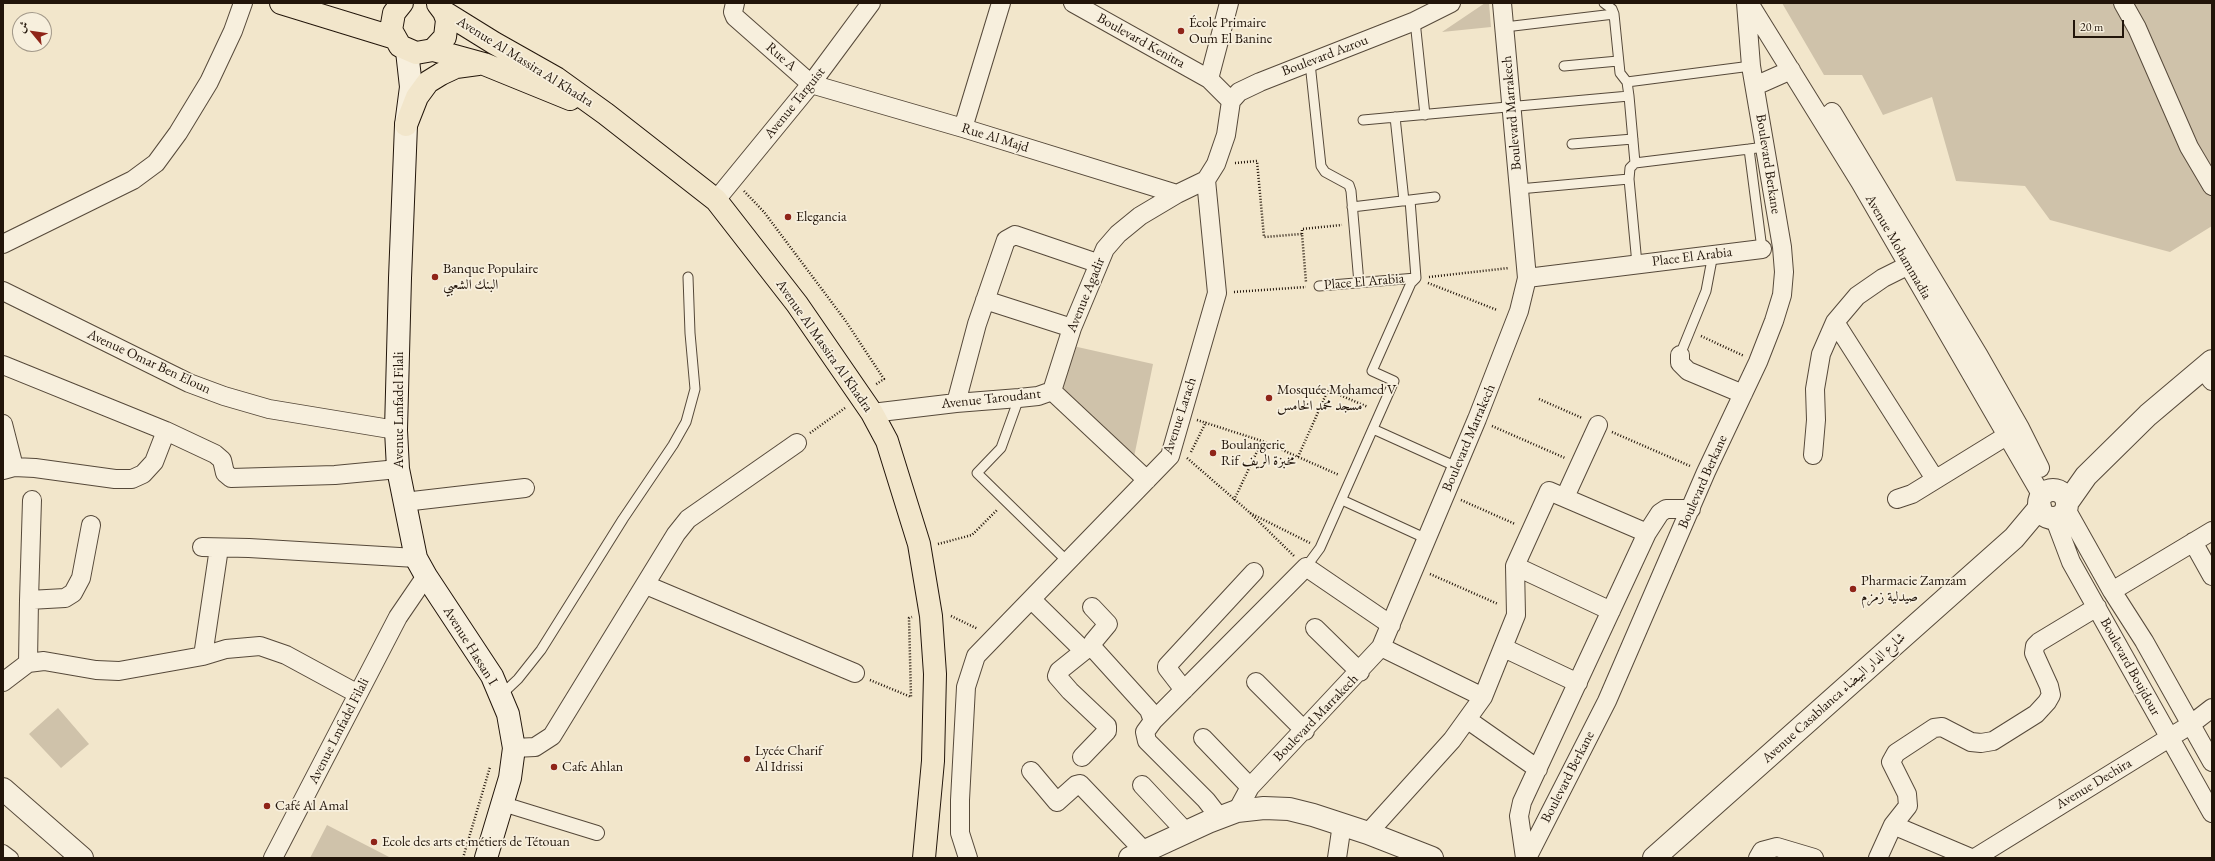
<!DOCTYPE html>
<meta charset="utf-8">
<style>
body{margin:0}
#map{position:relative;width:2215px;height:861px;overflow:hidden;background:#f2e6cb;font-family:"EB Garamond",Amiri,serif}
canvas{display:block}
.frame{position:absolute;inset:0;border:4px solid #22150a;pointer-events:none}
.north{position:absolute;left:12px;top:12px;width:40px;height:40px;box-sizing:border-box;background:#f7efdd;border:1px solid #a29889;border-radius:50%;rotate:299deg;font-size:11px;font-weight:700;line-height:16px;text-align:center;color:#22150a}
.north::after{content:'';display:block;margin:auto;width:14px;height:18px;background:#8f2418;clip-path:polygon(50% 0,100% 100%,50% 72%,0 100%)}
.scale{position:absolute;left:2073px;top:20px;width:51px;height:18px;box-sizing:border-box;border:2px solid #22150a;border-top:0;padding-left:5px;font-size:12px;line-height:14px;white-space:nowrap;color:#22150a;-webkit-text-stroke:3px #f7efdd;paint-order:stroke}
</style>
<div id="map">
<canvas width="2215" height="861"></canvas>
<div class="frame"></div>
<div class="north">ش</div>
<div class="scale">20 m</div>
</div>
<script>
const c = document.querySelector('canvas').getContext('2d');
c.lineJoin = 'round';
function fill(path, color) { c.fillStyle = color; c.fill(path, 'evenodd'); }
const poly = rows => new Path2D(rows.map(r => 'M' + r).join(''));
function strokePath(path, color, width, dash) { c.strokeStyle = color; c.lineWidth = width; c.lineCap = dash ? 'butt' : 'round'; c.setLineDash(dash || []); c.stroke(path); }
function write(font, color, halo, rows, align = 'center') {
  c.font = font + ' "EB Garamond",Amiri,serif'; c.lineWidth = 3.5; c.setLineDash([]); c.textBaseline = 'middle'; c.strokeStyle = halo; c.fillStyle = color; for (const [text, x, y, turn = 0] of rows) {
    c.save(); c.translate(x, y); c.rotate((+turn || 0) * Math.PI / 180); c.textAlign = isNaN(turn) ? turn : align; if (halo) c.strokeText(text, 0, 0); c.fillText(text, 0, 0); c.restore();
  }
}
fill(poly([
 [1485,3,1489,3,1491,27,1442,32],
 [1782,3,2212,3,2212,226,2170,252,2050,220,2025,186,1956,181,1932,97,1883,115,1862,75,1824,75],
 [1073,346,1153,364,1134,457,1059,388],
 [58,708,89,744,61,768,29,734],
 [327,825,391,858,310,858]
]), '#cfc2aa');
const service = poly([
 [1604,3,1612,9,1614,14,1620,73,1627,82,1629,96,1635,163,1630,168,1629,179,1637,264],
 [1415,21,1425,115],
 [1505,27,1614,14],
 [1310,63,1321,166,1325,172,1349,185,1351,191,1359,283],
 [1564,66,1618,61],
 [1627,82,1751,66],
 [1395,117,1404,201],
 [1363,120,1629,96],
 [1572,144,1633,139],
 [1635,163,1749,149],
 [1519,189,1629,179],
 [1410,200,1416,278],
 [1352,207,1435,197],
 [1762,249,1749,149,1765,147],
 [1319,286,1416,278],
 [1680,355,1706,291,1713,254],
 [1019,398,1001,448,977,473,1068,562],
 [1373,429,1457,467],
 [1342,500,1427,539],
 [1306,567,1320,548,1394,381,1372,371,1411,283,1416,278],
 [500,696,518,679,541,650,623,519,673,445,686,422,695,389,690,333,688,277]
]);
const pedestrian = poly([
 [503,804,597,833],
 [3,852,11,858]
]);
const minor = poly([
 [735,3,733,12,735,17,811,84,963,128,1177,194],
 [1073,3,1209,79,1231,101,1239,92,1260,82,1415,21,1451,3],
 [1749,3,1860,182,2042,496],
 [2123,3,2137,28,2189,147,2212,186],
 [1209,79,1229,3],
 [1755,86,1791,70],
 [1832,112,1979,356,2020,428,2040,468],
 [963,128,1001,3],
 [716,200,811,84,871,3],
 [3,244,133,180,156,163,178,133,209,82,233,31,243,3],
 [1527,278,1762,249],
 [3,291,189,383,224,396,269,409,396,430],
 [985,300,1072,328],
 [1835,322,1935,479],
 [1680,355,1680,363,1688,371,1743,394],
 [3,365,166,431,215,454,222,460,225,473,231,478,335,475,398,469],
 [2203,369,2212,381],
 [1052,391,1072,328,1105,249,1118,234,1140,216,1177,194,1206,180],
 [956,403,977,324,1006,240,1015,235,1097,263],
 [872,413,956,403,1019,398,1038,396,1052,391,1147,480],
 [3,424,14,467],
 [1813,455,1816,420,1815,389,1821,354,1835,322,1857,296,1883,278,1909,265,1916,257],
 [3,470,14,467,35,468,115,479,132,479,143,474,154,462,166,431],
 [1565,497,1598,425],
 [1897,499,1912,494,2016,430],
 [404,502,525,488],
 [2066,509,2112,591,2144,641,2212,762],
 [2054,517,2071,562,2212,813],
 [2193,542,2212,576],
 [202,547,249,548,416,558],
 [1515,566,1611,611],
 [646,585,855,673],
 [2112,591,2212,531],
 [29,600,32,500],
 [1032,600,1084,651,1059,671,1057,676,1070,691,1107,726,1107,731,1082,757],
 [1092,607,1108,624,1093,642,1092,647,1149,710,1153,721,1145,732,1147,741,1206,800,1220,818],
 [1315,628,1360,672],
 [1381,647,1483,697],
 [1504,648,1578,683],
 [203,656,219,548],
 [28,663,29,600,65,598,73,593,81,578,91,525],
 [3,682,28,663,44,661,96,670,119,671,203,656,226,649,260,646,286,655,358,694],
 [1256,682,1305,731],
 [1184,690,1167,668,1167,666,1254,572],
 [1468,720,1538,769],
 [1153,721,1306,567,1391,625],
 [1203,738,1250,787],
 [514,748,535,747,552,736,676,534,688,519,797,443],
 [1031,771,1057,802,1076,785,1080,784,1144,851],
 [1142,785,1185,831],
 [1237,811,1250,787,1381,647,1477,419,1519,311,1527,278,1502,3],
 [1893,825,1971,858],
 [1368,833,1452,740,1483,697,1516,615,1515,566,1549,491,1647,533],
 [273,858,398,617,426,576],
 [968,858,960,833,960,800,966,687,976,656,1170,456,1217,293,1206,180,1216,164,1226,135,1231,101],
 [1337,858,1342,824],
 [1525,858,1519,816,1522,802,1647,533,1660,513,1666,509,1691,509],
 [1527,858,1607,701,1706,472,1758,362,1774,321,1782,295,1784,272,1782,247,1751,66,1746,3],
 [1758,858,1762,851,1777,847,1814,858],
 [1878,858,1893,825,1908,806,1907,794,1891,762,1896,753,1934,728,1942,727,1971,742,1981,743,1993,741,2036,714,2047,702,2051,695,2049,686,2034,653,2035,646,2039,642,2097,607],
 [1975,858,2190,725,2212,708]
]);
const tertiary = poly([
 '2039 504a14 14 0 1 1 28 0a14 14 0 1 1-28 0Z',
 [2067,503,2086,476,2148,415,2212,361],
 [3,789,82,858],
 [1130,858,1208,822,1237,811,1264,808,1289,809,1313,815,1368,833,1432,858],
 [1654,858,2014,538,2040,507]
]);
const secondary = poly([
 [407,51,411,87,406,125,400,278,396,430,398,469,416,558,426,576,492,676,508,714,514,748,510,778,486,858]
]);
const primary = poly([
 [281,3,395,38],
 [402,3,394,13,391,30,400,46,416,53,433,50,445,37,447,20,444,12,438,4],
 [444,12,494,43,556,78,606,114,716,200,797,304,872,413,887,441,919,544,931,616,935,674,933,761,924,858],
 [433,50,484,64,570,99],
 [406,125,417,97,428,82,441,74,456,67,478,64]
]);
strokePath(service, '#56493a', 11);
strokePath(pedestrian, '#56493a', 16);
strokePath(minor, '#56493a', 20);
strokePath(tertiary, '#56493a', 24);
strokePath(secondary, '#22150a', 24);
strokePath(primary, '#22150a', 24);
strokePath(poly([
 [1235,163,1257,161,1264,237,1302,234,1306,282],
 [744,191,764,212,845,320,884,379,875,385],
 [1302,234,1302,229,1342,225],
 [1429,277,1509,268],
 [1428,283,1497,310],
 [1234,292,1306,287],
 [1701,336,1744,356],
 [1539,399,1582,418],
 [1197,420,1262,441,1339,475],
 [1492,426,1565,458],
 [1612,432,1690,466],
 [810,433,845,408],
 [1191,452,1206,422],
 [1298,457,1328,390,1368,407],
 [1187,458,1248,511,1294,556],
 [1234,500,1262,441],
 [1461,500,1515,524],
 [1250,513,1310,543],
 [938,544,972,535,997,510],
 [1430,574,1498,604],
 [951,616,978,629],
 [870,680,911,697,909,618,912,617],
 [463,858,490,767]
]), '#22150a', 2.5, [1, 2]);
strokePath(service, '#f7efdd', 9);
strokePath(pedestrian, '#f7efdd', 14);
strokePath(minor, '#f7efdd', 18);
strokePath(tertiary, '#f7efdd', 22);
strokePath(secondary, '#f7efdd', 22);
strokePath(primary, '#f2e6cb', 22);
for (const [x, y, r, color] of [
 [1181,31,4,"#8f2418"],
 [788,217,4,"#8f2418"],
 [435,277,4,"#8f2418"],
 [1269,398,4,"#8f2418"],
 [1213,453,4,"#8f2418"],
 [1853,589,4,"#8f2418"],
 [747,759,4,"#8f2418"],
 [554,767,4,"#8f2418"],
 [267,806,4,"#8f2418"],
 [374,842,4,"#8f2418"]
]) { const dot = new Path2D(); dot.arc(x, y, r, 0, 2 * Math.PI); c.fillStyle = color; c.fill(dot); strokePath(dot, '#f7efdd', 1.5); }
write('14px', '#22150a', '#f7efdd', [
 ["École Primaire",1189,23],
 ["Oum El Banine",1189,39],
 ["Elegancia",796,217],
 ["Banque Populaire",443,269],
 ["البنك الشعبي",443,285],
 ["Mosquée Mohamed V",1277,390],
 ["مسجد محمد الخامس",1277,406],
 ["Boulangerie",1221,445],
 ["Rif مخبزة الريف",1221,461],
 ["Pharmacie Zamzam",1861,581],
 ["صيدلية زمزم",1861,597],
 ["Lycée Charif",755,751],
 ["Al Idrissi",755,767],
 ["Cafe Ahlan",562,767],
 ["Café Al Amal",275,806],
 ["Ecole des arts et métiers de Tétouan",382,842]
], 'left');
write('14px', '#22150a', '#f7efdd', [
 ["Boulevard Kenitra",1141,41,29],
 ["Boulevard Azrou",1325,56,-21],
 ["Rue A",781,57,41],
 ["Avenue Al Massira Al Khadra",525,62,32],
 ["Avenue Targuist",795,103,-51],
 ["Boulevard Marrakech",1512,113,-95],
 ["Rue Al Majd",995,138,17],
 ["Boulevard Berkane",1768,164,81],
 ["Avenue Mohammadia",1898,247,60],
 ["Place El Arabia",1692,257,-7],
 ["Place El Arabia",1364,282,-5],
 ["Avenue Agadir",1086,295,-68],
 ["Avenue Al Massira Al Khadra",824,346,55],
 ["Avenue Omar Ben Eloun",149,362,25],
 ["Avenue Taroudant",991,399,-6],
 ["Avenue Lmfadel Filali",399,410,-90],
 ["Avenue Larach",1180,416,-72],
 ["Boulevard Marrakech",1469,438,-67],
 ["Boulevard Berkane",1703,482,-66],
 ["Avenue Hassan I",470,646,58],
 ["Boulevard Boujdour",2130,667,61],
 ["Avenue Casablanca شارع الدار البيضاء",1834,698,-42],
 ["Boulevard Marrakech",1316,718,-46],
 ["Avenue Lmfadel Filali",339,731,-63],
 ["Boulevard Berkane",1568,777,-63],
 ["Avenue Dechira",2094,784,-31]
]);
</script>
